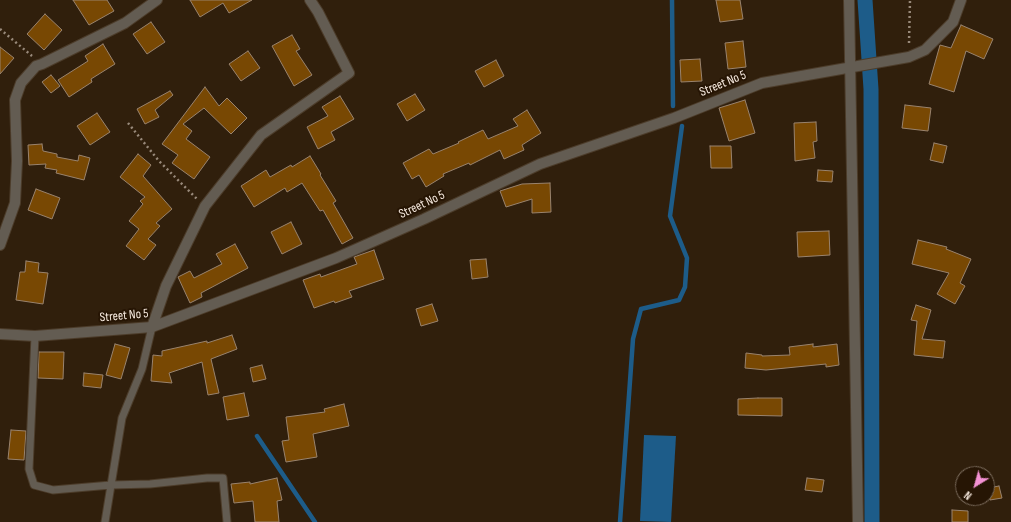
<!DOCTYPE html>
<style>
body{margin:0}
#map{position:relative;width:1011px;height:522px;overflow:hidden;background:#301f0c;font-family:"Sofia Sans Condensed",sans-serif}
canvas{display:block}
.north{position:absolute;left:955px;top:466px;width:40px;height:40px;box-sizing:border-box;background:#261504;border:1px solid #7a6b5c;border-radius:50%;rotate:217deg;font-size:11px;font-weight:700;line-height:16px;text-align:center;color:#f8ebe0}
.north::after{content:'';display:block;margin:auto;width:14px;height:18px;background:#f491d3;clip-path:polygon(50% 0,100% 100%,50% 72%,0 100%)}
</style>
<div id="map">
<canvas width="1011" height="522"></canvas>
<div class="north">N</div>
</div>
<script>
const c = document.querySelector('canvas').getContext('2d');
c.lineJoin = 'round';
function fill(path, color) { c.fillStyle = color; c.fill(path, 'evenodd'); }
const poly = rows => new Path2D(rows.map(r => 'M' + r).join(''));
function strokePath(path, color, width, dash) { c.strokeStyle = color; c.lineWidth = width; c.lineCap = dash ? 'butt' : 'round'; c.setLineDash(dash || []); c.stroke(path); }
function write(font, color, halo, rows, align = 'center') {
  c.font = font + ' "Sofia Sans Condensed",sans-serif'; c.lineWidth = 4; c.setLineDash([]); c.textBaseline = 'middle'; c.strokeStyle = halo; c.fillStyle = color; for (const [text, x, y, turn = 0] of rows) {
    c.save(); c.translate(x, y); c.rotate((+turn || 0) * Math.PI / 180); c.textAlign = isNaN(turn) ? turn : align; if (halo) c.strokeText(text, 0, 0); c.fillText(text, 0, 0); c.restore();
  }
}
fill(poly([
 [644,435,676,436,671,522,640,521]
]), '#1d5c89');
strokePath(poly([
 [672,0,673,106],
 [257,436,315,522],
 [620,522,633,339,641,309,679,300,685,287,687,258,670,216,682,126]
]), '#1d5c89', 4.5);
strokePath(poly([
 [865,0,871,89,872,522]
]), '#1d5c89', 15);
const building = poly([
 [73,0,107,0,114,11,89,25,73,0],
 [190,0,252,0,229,13,223,3,200,17,190,0],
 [716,0,740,0,743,19,720,22,716,0],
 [45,14,62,30,44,50,27,34,45,14],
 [151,22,165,42,147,54,133,34,151,22],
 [961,25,993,39,984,59,966,51,954,92,929,84,940,45,951,48,961,25],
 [292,35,300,49,296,51,312,75,294,86,272,46,292,35],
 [743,41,746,67,728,69,725,43,743,41],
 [103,44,115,64,91,79,92,82,69,97,58,80,88,61,85,56,103,44],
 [0,47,14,58,0,74,0,47],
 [248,51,260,68,241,81,229,64,248,51],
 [700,59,702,81,681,82,680,60,700,59],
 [496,60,504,76,484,87,475,71,496,60],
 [51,75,60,86,51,93,42,82,51,75],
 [205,87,219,106,227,98,247,118,231,134,204,108,183,124,192,131,186,139,210,157,194,179,172,163,178,155,162,144,205,87],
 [170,91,173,95,155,110,159,117,145,124,137,109,170,91],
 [415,94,425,110,407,121,397,104,415,94],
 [340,96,354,119,331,132,335,140,318,149,307,127,328,116,322,107,340,96],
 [745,100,755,133,729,141,719,108,745,100],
 [905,105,931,108,928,131,902,128,905,105],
 [527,110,541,133,522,145,524,150,504,159,500,150,470,165,469,163,443,174,444,176,426,187,419,175,412,179,403,163,429,149,433,154,459,143,458,142,483,130,488,139,518,126,513,119,527,110],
 [97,113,110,132,90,145,77,126,97,113],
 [816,122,817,141,813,142,815,158,795,161,794,123,816,122],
 [934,143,947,146,943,163,930,160,934,143],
 [42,144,43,151,57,154,57,157,78,161,79,155,90,158,84,180,56,173,57,170,45,168,46,164,29,165,28,145,42,144],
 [710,146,731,146,732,168,711,168,710,146],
 [138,154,151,165,143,176,172,209,156,223,160,226,148,239,156,245,144,260,126,246,139,229,129,221,143,204,140,201,145,197,120,177,138,154],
 [310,156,321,174,320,175,336,201,333,203,353,238,342,244,323,210,320,211,302,183,287,192,285,188,254,207,241,186,266,170,270,177,291,165,292,167,310,156],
 [818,170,833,171,832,182,817,181,818,170],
 [550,183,551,212,532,213,532,199,506,207,500,191,522,184,550,183],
 [36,189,60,198,52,219,28,210,36,189],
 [291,222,302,244,282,254,271,232,291,222],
 [829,231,830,255,798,257,797,232,829,231],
 [918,240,947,247,946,249,971,259,960,283,965,286,955,304,937,294,949,273,912,264,918,240],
 [235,244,248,268,201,293,202,297,190,303,178,277,190,271,194,278,222,264,216,254,235,244],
 [374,250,384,279,349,291,352,297,335,303,334,301,314,308,303,280,320,274,321,277,357,264,354,257,374,250],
 [486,259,488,277,472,279,470,260,486,259],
 [26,261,39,263,38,272,48,273,43,304,16,300,20,272,25,272,26,261],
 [432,304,438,321,421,326,416,309,432,304],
 [916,305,931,310,922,339,945,341,943,358,914,355,917,321,911,320,916,305],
 [232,335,237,349,211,359,219,393,208,395,202,362,169,373,172,383,151,381,153,355,162,356,162,351,207,341,207,343,232,335],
 [115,344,130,348,121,379,106,375,115,344],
 [813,344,813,347,837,344,839,365,826,367,826,364,766,370,745,368,746,353,762,355,762,356,790,355,789,347,813,344],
 [39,352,64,352,63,379,38,378,39,352],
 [262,365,266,379,253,382,250,368,262,365],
 [84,373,103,375,101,388,83,386,84,373],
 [244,393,249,416,227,420,223,397,244,393],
 [758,398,782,398,782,416,738,415,738,399,758,398],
 [344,404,349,426,313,434,317,457,286,462,282,441,289,440,286,417,325,412,324,409,344,404],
 [11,430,26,431,24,460,8,459,11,430],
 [277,478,282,500,277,501,279,522,255,522,253,501,234,503,231,484,250,482,250,484,277,478],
 [807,478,824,480,822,492,805,490,807,478],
 [999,486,1002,498,990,500,988,488,999,486],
 [952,510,968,511,968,522,952,522,952,510]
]);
fill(building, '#784803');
strokePath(building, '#99836e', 1);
const service = poly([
 [35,336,29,469,34,485,53,490,111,485,150,484,207,478,223,478,227,522],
 [105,522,122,418,142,369,152,327]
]);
const minor = poly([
 [849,0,858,522],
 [0,245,15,203,17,161,15,100,21,83,36,66,42,64,125,23,157,0],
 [152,327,166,286,205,206,261,135,349,73,318,12,310,0],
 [0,334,35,336,152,327,336,258,424,219,540,164,674,118,762,83,909,57,925,50,953,22,961,0]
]);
strokePath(service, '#4c3c2a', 9);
strokePath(minor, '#4c3c2a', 12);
strokePath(poly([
 [0,29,32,56],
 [909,43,910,0],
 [128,123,159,161,197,199]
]), '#98897a', 2.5, [2, 3]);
strokePath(service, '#635c52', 7);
strokePath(minor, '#635c52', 10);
write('13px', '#f8ebe0', '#261504', [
 ["Street No 5",723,84,-22],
 ["Street No 5",422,205,-25],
 ["Street No 5",124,316,-5]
]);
</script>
